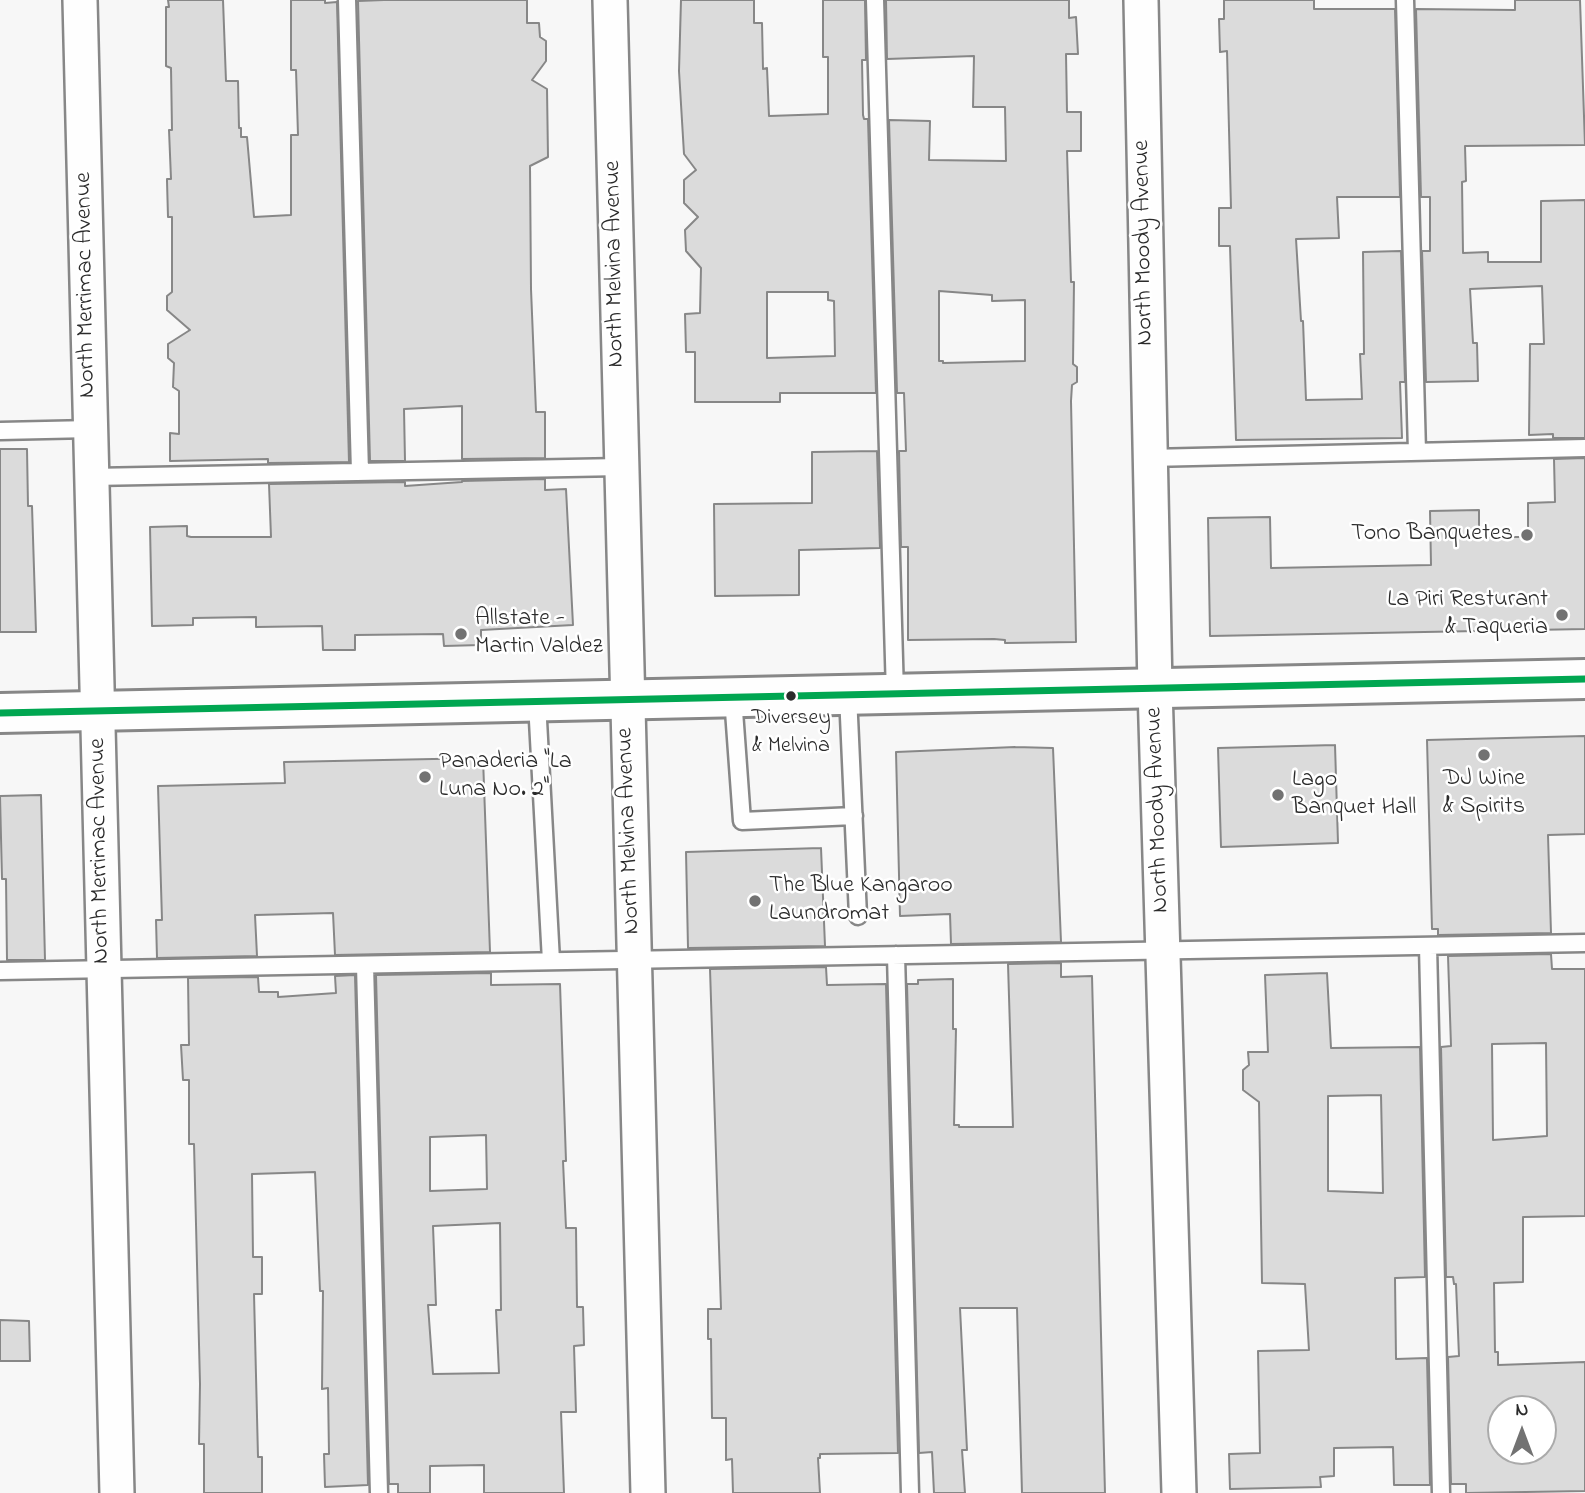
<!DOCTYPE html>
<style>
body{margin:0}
#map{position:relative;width:1585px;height:1493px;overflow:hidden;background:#f7f7f7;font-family:"Indie Flower",sans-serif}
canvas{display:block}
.north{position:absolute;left:1487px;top:1395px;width:70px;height:70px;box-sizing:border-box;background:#fff;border:2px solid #aaa;border-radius:50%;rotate:0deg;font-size:19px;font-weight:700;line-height:28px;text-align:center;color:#2b2b2b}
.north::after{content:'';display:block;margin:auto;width:24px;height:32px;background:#727272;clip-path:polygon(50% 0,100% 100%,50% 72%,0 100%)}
</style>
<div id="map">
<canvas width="1585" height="1493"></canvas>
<div class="north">N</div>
</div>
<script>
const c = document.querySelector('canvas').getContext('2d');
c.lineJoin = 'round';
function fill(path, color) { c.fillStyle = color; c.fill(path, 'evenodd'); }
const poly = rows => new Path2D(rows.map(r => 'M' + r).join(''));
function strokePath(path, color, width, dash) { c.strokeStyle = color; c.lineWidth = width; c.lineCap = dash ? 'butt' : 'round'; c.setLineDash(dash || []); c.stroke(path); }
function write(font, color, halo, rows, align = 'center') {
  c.font = font + ' "Indie Flower",sans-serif'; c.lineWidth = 5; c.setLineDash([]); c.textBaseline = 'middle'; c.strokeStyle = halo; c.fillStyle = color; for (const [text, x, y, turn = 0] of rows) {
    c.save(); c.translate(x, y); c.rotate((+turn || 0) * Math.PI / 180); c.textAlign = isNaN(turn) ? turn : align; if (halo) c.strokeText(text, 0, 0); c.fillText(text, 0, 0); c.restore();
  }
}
const building = poly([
 [168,0,223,0,226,81,238,81,239,128,241,128,241,137,247,137,254,217,291,215,291,135,298,135,296,70,291,70,291,0,325,0,325,3,337,2,349,462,268,463,268,459,170,461,170,433,179,434,179,391,173,387,174,363,168,358,168,344,190,330,167,310,167,296,172,292,172,217,168,217,167,181,167,179,171,179,169,130,172,130,171,68,166,66,166,7,169,7,168,0],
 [384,0,527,0,527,23,539,23,540,37,546,41,546,61,532,80,547,89,548,157,530,166,531,289,536,412,545,412,545,458,462,459,462,406,404,409,405,461,370,461,358,1,384,0],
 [681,0,754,0,754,23,762,23,763,69,767,68,769,116,828,114,828,57,823,57,823,0,865,0,866,60,862,60,863,115,864,119,868,119,876,393,780,393,780,402,695,402,695,352,686,352,685,314,700,313,701,268,686,251,685,230,698,217,684,203,684,180,696,170,684,154,679,71,681,0],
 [767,292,828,292,828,300,834,301,835,356,767,358,767,292],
 [886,0,1069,0,1069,18,1076,17,1078,54,1066,54,1067,112,1081,112,1081,151,1067,151,1071,282,1074,282,1073,364,1077,367,1077,382,1072,385,1071,401,1076,642,1005,643,1005,640,994,639,908,640,908,547,901,547,899,451,906,451,904,393,897,393,889,120,930,121,929,160,1006,161,1005,107,973,107,974,56,887,59,886,0],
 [939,291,992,295,992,301,1025,300,1025,361,943,363,943,361,939,361,939,291],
 [1224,0,1314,0,1314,9,1395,9,1400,197,1337,197,1339,238,1296,239,1301,321,1303,321,1306,400,1362,399,1360,354,1364,354,1363,252,1401,251,1405,382,1400,382,1402,438,1236,440,1230,246,1219,246,1219,208,1231,208,1227,51,1220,52,1219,19,1224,19,1224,0],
 [1515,0,1580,0,1585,145,1465,146,1466,181,1462,182,1463,253,1488,252,1488,262,1541,262,1541,201,1585,200,1585,438,1553,438,1553,434,1529,435,1530,344,1544,344,1542,286,1470,289,1473,343,1477,343,1478,381,1426,382,1422,251,1430,251,1430,197,1421,197,1416,9,1515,10,1515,0],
 [0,449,27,449,28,506,32,506,36,632,0,632,0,449],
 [877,451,880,548,799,550,799,595,715,596,714,504,812,503,812,452,877,451],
 [1585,458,1585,629,1210,636,1208,518,1270,517,1271,568,1431,565,1430,511,1479,510,1479,537,1528,537,1528,503,1555,502,1554,459,1585,458],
 [545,479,545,490,566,489,573,625,481,630,481,645,444,646,443,634,355,635,355,650,323,650,322,626,256,627,256,617,193,618,193,625,152,626,150,527,187,526,187,536,191,537,271,537,269,484,405,482,405,486,462,482,462,481,545,479],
 [1585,736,1585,834,1548,835,1551,933,1438,935,1438,929,1432,929,1427,740,1585,736],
 [1335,745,1338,843,1221,847,1218,748,1335,745],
 [1015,747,1053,748,1061,942,951,944,950,914,900,916,896,752,1015,747],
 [483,758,490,952,335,955,333,913,255,915,257,956,157,958,156,920,162,920,158,786,285,783,284,762,483,758],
 [41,795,45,960,7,960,6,879,2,879,0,796,41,795],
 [821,848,825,946,688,948,686,852,821,848],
 [1551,954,1552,969,1585,969,1585,1216,1523,1217,1523,1282,1494,1283,1495,1352,1498,1352,1498,1365,1585,1362,1585,1491,1466,1493,1466,1484,1451,1484,1448,1357,1459,1356,1456,1284,1454,1284,1453,1277,1446,1277,1441,1047,1451,1046,1448,956,1551,954],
 [1546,1043,1547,1136,1493,1140,1492,1044,1546,1043],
 [1501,1409,1543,1409,1543,1451,1501,1451,1501,1409],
 [1061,963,1061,977,1092,976,1105,1493,1022,1493,1017,1308,960,1308,967,1450,962,1450,965,1493,934,1493,932,1452,919,1453,907,984,918,984,918,980,953,979,953,1029,956,1029,954,1125,959,1125,959,1127,1013,1127,1008,964,1061,963],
 [826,967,827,985,886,984,898,1453,820,1454,820,1458,818,1458,820,1493,733,1493,732,1459,726,1460,726,1418,712,1418,711,1339,708,1339,708,1309,721,1309,710,969,826,967],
 [491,973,491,985,560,984,566,1161,563,1161,566,1228,576,1228,577,1307,583,1307,584,1345,574,1346,576,1412,561,1412,564,1493,484,1493,484,1465,430,1466,430,1493,398,1493,398,1484,389,1484,376,975,491,973],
 [486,1135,487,1189,430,1191,430,1137,486,1135],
 [500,1223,501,1310,496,1310,499,1373,433,1374,428,1305,436,1305,433,1226,500,1223],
 [1327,973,1331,1048,1420,1047,1425,1277,1395,1278,1396,1359,1427,1358,1430,1485,1394,1485,1393,1447,1334,1448,1334,1476,1320,1477,1321,1487,1230,1489,1229,1454,1260,1453,1258,1351,1309,1350,1305,1284,1262,1283,1259,1102,1243,1090,1243,1070,1249,1065,1248,1052,1268,1052,1265,975,1327,973],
 [1381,1095,1383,1193,1328,1191,1328,1096,1381,1095],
 [355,975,368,1485,325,1487,324,1454,329,1454,328,1388,322,1389,323,1291,320,1291,315,1172,252,1174,253,1257,262,1257,262,1294,254,1294,258,1457,262,1457,262,1493,204,1493,204,1444,199,1444,200,1384,194,1144,189,1144,189,1080,183,1080,181,1045,189,1045,188,978,258,977,259,992,278,992,278,997,336,993,335,976,355,975],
 [0,1320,29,1321,30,1361,0,1361,0,1320]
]);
fill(building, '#dbdbdb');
strokePath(building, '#878787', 2);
const lane = poly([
 [347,0,360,472],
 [875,0,895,694],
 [1405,0,1417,452],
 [0,431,91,429],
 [1149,458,1585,448],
 [92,477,621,467],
 [848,695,858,916],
 [733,697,742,821,854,816],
 [537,702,551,961],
 [1428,946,1441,1493],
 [896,955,910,1493],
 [365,965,379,1493],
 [0,971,1585,943]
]);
const street = poly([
 [80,0,117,1493],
 [610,0,648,1493],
 [1141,0,1155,688,1179,1493]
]);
const secondary = poly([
 [0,713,1585,679]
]);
strokePath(lane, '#878787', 21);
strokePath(street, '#878787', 38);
strokePath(secondary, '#878787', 44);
strokePath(lane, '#fefefe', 16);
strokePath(street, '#fefefe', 33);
strokePath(secondary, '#fefefe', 38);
strokePath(poly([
 [0,713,1585,679]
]), '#00a651', 7);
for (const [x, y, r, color] of [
 [1527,535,7,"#727272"],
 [1562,615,7,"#727272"],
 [461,634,7,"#727272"],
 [791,696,6,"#2b2b2b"],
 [1484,755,7,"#727272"],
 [425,777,7,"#727272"],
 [1278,795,7,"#727272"],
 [755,901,7,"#727272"]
]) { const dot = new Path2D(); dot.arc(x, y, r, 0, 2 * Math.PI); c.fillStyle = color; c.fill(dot); strokePath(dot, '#fff', 2.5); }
write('22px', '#2b2b2b', '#fff', [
 ["Diversey",791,719],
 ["& Melvina",791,747]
]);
write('24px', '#2b2b2b', '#fff', [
 ["North Moody Avenue",1145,243,-91],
 ["North Melvina Avenue",616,264,-91],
 ["North Merrimac Avenue",87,285,-91],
 ["North Moody Avenue",1159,810,-92],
 ["North Melvina Avenue",630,831,-92],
 ["North Merrimac Avenue",101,851,-91]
]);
write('24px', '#2b2b2b', '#fff', [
 ["Tono Banquetes",1513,535,"right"],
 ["La Piri Resturant",1548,601,"right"],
 ["& Taqueria",1548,629,"right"],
 ["Allstate -",475,620],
 ["Martin Valdez",475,648],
 ["Panaderia \"La",439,763],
 ["Luna No. 2\"",439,791],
 ["DJ Wine",1484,780,"center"],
 ["& Spirits",1484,808,"center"],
 ["Lago",1292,781],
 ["Banquet Hall",1292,809],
 ["The Blue Kangaroo",769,887],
 ["Laundromat",769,915]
], 'left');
</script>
